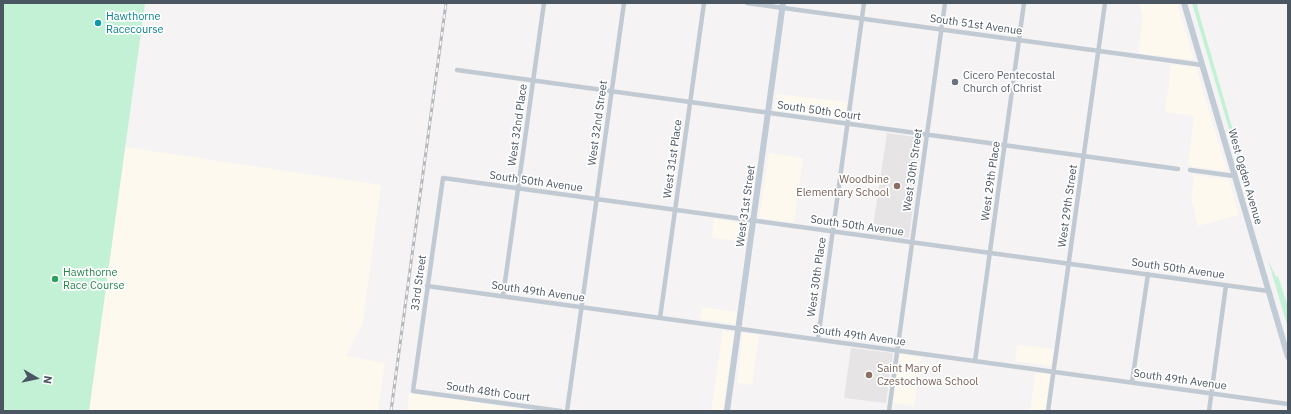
<!DOCTYPE html>
<style>
body{margin:0}
#map{position:relative;width:1291px;height:414px;overflow:hidden;background:#f5f3f3;font-family:"IBM Plex Sans",sans-serif}
canvas{display:block}
.frame{position:absolute;inset:0;border:4px solid #4a5661;pointer-events:none}
.north{position:absolute;left:16px;top:358px;width:40px;height:40px;-webkit-text-stroke:3px #fff;paint-order:stroke;rotate:99deg;font-size:11px;font-weight:700;line-height:16px;text-align:center;color:#4a5661}
.north::after{content:'';display:block;margin:auto;width:14px;height:18px;background:#4a5661;clip-path:polygon(50% 0,100% 100%,50% 72%,0 100%)}
</style>
<div id="map">
<canvas width="1291" height="414"></canvas>
<div class="frame"></div>
<div class="north">N</div>
</div>
<script>
const c = document.querySelector('canvas').getContext('2d');
c.lineJoin = 'round';
function fill(path, color) { c.fillStyle = color; c.fill(path, 'evenodd'); }
const poly = rows => new Path2D(rows.map(r => 'M' + r).join(''));
function strokePath(path, color, width, dash) { c.strokeStyle = color; c.lineWidth = width; c.lineCap = dash ? 'butt' : 'round'; c.setLineDash(dash || []); c.stroke(path); }
function write(font, color, halo, rows, align = 'center') {
  c.font = font + ' "IBM Plex Sans",sans-serif'; c.lineWidth = 3.5; c.setLineDash([]); c.textBaseline = 'middle'; c.strokeStyle = halo; c.fillStyle = color; for (const [text, x, y, turn = 0] of rows) {
    c.save(); c.translate(x, y); c.rotate((+turn || 0) * Math.PI / 180); c.textAlign = isNaN(turn) ? turn : align; if (halo) c.strokeText(text, 0, 0); c.fillText(text, 0, 0); c.restore();
  }
}
fill(poly([
 [1139,3,1177,3,1194,60,1138,53,1143,16],
 [1171,65,1196,67,1227,171,1188,166,1194,116,1165,112],
 [777,94,847,102,845,119,774,110],
 [125,147,381,185,363,322,346,356,385,363,378,411,89,411],
 [769,153,803,158,794,223,759,218],
 [1192,175,1229,179,1239,215,1198,226,1191,198,1194,180],
 [714,219,749,224,746,242,712,238],
 [702,307,737,312,735,324,700,319],
 [723,330,734,332,723,411,711,411],
 [743,333,759,335,752,385,737,383],
 [1017,345,1054,349,1051,366,1015,361],
 [900,354,921,357,914,406,893,403],
 [1035,373,1050,374,1045,411,1030,411],
 [409,393,535,411,407,411]
]), '#fdf9ef');
fill(poly([
 [887,133,922,138,909,238,872,234],
 [851,348,893,353,886,403,844,398]
]), '#e6e4e5');
fill(poly([
 [3,3,145,3,89,411,3,411],
 [1192,3,1197,3,1198,10,1248,182,1245,183],
 [1268,260,1276,277,1278,276,1288,307,1288,328]
]), '#c3f1d5');
strokePath(poly([
 [747,3,1202,65],
 [457,70,1178,169],
 [1190,170,1234,176],
 [427,286,1288,404],
 [503,296,544,3],
 [660,318,704,3],
 [818,339,864,3],
 [975,361,1024,3],
 [1132,382,1148,274],
 [561,411,413,391,443,178,1268,291],
 [567,411,624,3],
 [889,411,945,3],
 [1048,411,1105,3],
 [1209,411,1226,285]
]), '#c1cad2', 4.5);
strokePath(poly([
 [1184,3,1288,357],
 [727,411,783,3]
]), '#c1cbd6', 6);
const rail = poly([
 [391,411,446,3]
]);
strokePath(rail, '#b5b8bd', 3);
strokePath(rail, '#fff', 1.5, [4.5]);
for (const [x, y, r, color] of [
 [98,23,4,"#0f9aa8"],
 [955,82,4,"#6b7280"],
 [897,186,4,"#8d6e63"],
 [55,279,4,"#2e9e5b"],
 [869,375,4,"#8d6e63"]
]) { const dot = new Path2D(); dot.arc(x, y, r, 0, 2 * Math.PI); c.fillStyle = color; c.fill(dot); strokePath(dot, '#fff', 1.5); }
write('11px', '#0d838f', '#fff', [
 ["Hawthorne",106,17],
 ["Racecourse",106,30]
], 'left');
write('11px', '#4a5661', '#fff', [
 ["South 51st Avenue",976,25,8],
 ["South 50th Court",819,111,8],
 ["West 32nd Street",598,123,-82],
 ["West 32nd Place",518,125,-82],
 ["West 31st Place",673,159,-82],
 ["West 30th Street",913,170,-82],
 ["West Ogden Avenue",1245,177,74],
 ["West 29th Place",991,181,-82],
 ["South 50th Avenue",536,182,8],
 ["West 31st Street",746,206,-82],
 ["West 29th Street",1068,206,-82],
 ["South 50th Avenue",857,226,8],
 ["South 50th Avenue",1178,269,8],
 ["West 30th Place",817,277,-82],
 ["33rd Street",419,283,-82],
 ["South 49th Avenue",538,292,8],
 ["South 49th Avenue",859,336,8],
 ["South 49th Avenue",1180,380,8],
 ["South 48th Court",488,392,8]
]);
write('11px', '#5b616d', '#fff', [
 ["Cicero Pentecostal",963,76],
 ["Church of Christ",963,89]
], 'left');
write('11px', '#785e54', '#fff', [
 ["Woodbine",889,180],
 ["Elementary School",889,193],
 ["Saint Mary of",877,369,"left"],
 ["Czestochowa School",877,382,"left"]
], 'right');
write('11px', '#27864d', '#fff', [
 ["Hawthorne",63,273],
 ["Race Course",63,286]
], 'left');
</script>
